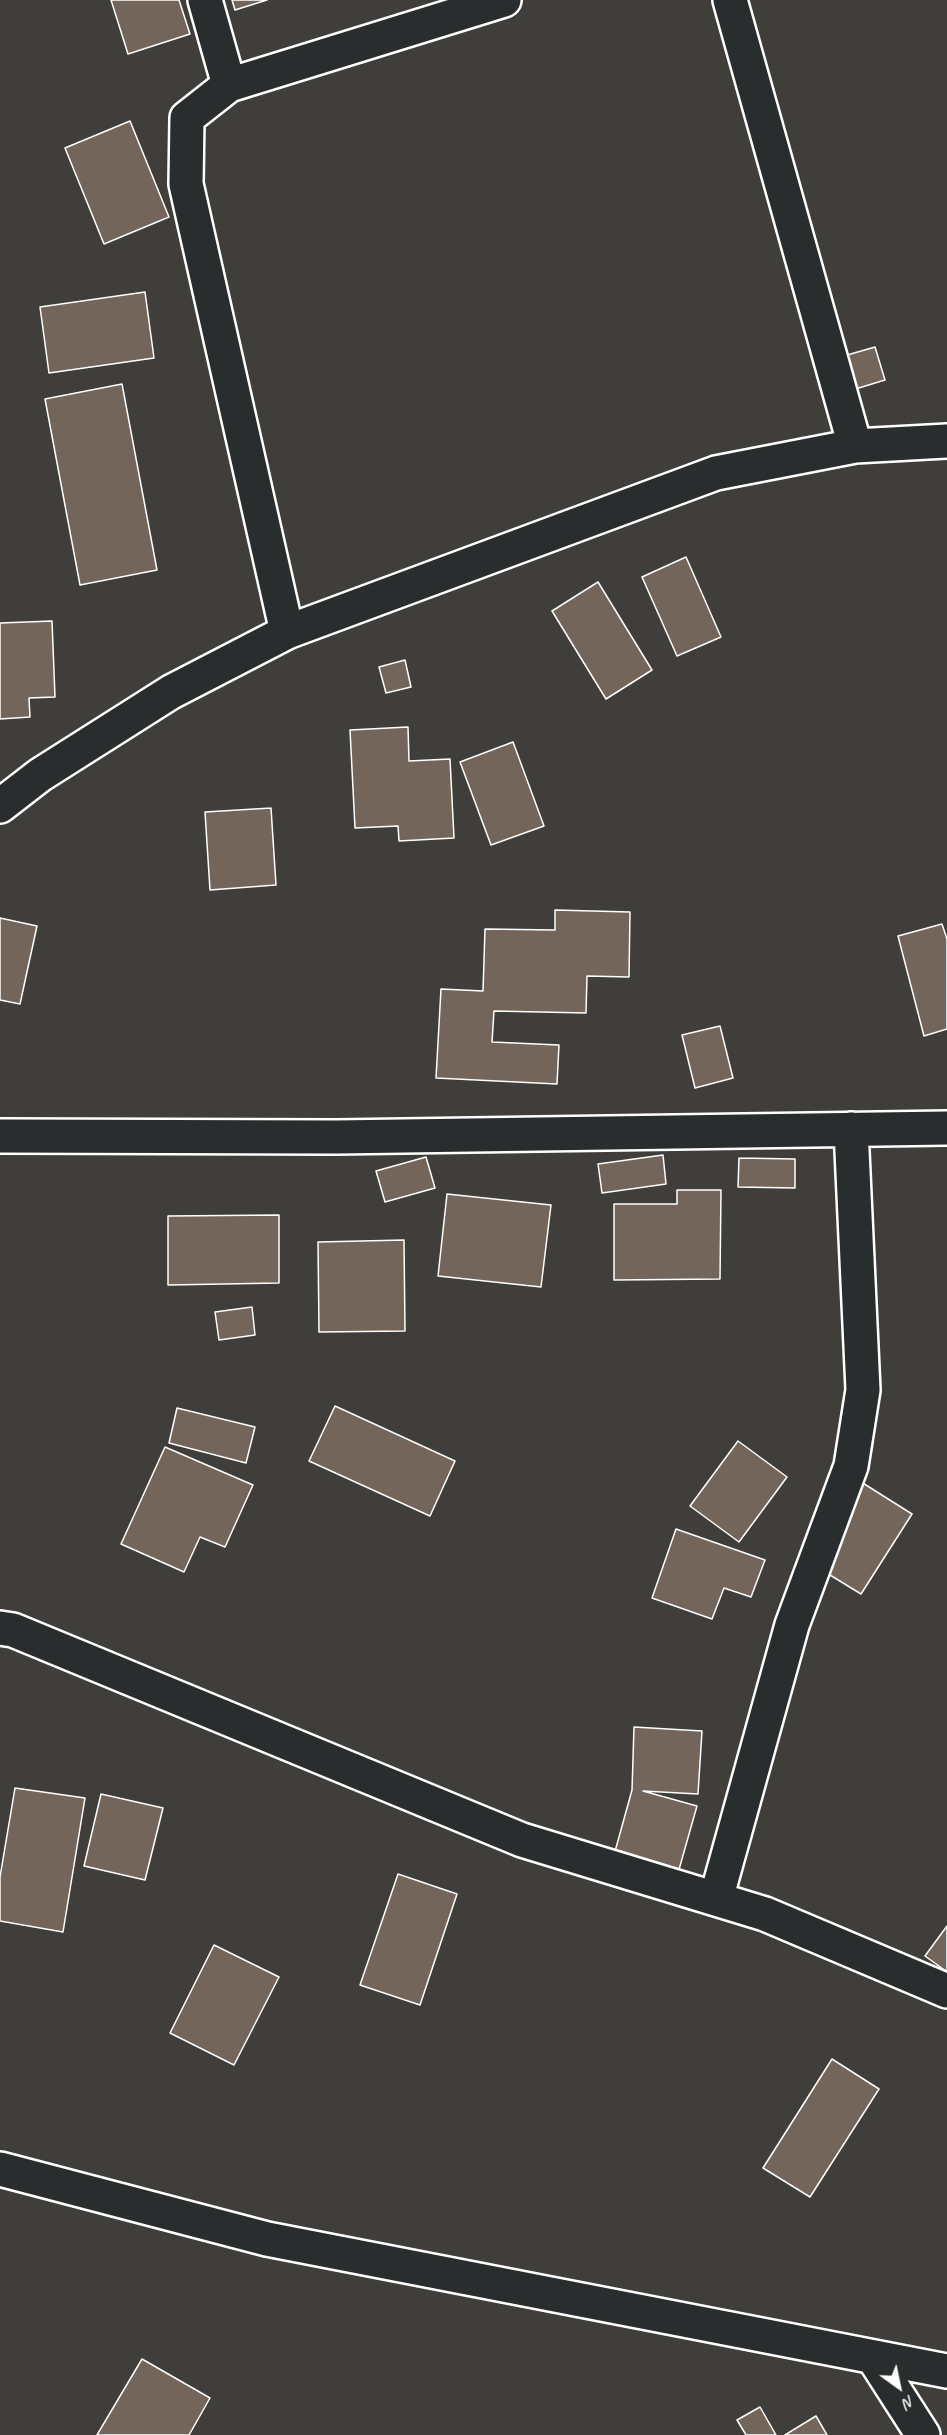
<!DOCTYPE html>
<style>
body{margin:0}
#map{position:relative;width:947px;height:2435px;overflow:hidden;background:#403e3b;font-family:Caveat,sans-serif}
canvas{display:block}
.north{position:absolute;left:869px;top:2357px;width:60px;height:60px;-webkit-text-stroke:4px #2a2d2e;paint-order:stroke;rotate:147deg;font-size:16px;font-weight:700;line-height:24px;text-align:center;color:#fff}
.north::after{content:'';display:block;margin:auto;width:21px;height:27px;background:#fff;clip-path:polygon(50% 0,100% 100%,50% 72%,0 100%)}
</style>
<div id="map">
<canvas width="947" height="2435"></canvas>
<div class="north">N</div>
</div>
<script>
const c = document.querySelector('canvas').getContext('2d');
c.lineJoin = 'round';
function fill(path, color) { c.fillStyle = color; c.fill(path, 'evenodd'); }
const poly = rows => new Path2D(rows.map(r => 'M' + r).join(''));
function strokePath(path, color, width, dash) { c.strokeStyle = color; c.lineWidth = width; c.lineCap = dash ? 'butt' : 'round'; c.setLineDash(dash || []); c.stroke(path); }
const building = poly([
 [111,0,179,0,190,34,128,54,111,0],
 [232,0,267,0,235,10,232,0],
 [130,121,169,217,104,244,65,148,130,121],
 [145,292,154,358,49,373,40,307,145,292],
 [875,347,885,380,826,398,816,364,875,347],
 [122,384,157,570,80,585,45,399,122,384],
 [686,557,721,637,677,656,642,577,686,557],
 [598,582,652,670,606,699,552,611,598,582],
 [52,621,55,697,29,698,30,717,0,719,0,623,52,621],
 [405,660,411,687,386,693,379,667,405,660],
 [408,727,409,761,450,759,454,838,399,841,398,826,355,828,350,730,408,727],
 [513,742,544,826,491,845,460,762,513,742],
 [271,808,276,885,210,890,205,812,271,808],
 [555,910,630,912,629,977,587,976,586,1013,494,1011,492,1042,559,1045,557,1084,436,1078,441,989,483,991,485,929,555,930,555,910],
 [0,918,37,926,20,1004,0,1000,0,918],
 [942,924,947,939,947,1029,924,1036,898,936,942,924],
 [720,1026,733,1078,695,1088,682,1035,720,1026],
 [663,1155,666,1184,602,1193,598,1164,663,1155],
 [426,1157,435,1188,385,1202,376,1171,426,1157],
 [739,1158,795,1159,795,1188,738,1187,739,1158],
 [677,1190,721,1190,720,1279,614,1280,614,1204,677,1204,677,1190],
 [447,1194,551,1205,541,1287,438,1276,447,1194],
 [279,1215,279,1283,168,1285,168,1216,279,1215],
 [404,1240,405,1331,319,1332,318,1242,404,1240],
 [252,1307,255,1335,219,1340,215,1312,252,1307],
 [335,1406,455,1461,430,1516,309,1461,335,1406],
 [177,1408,255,1427,246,1463,169,1443,177,1408],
 [738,1441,787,1477,739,1542,690,1506,738,1441],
 [165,1447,253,1485,225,1547,200,1537,184,1572,121,1544,165,1447],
 [850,1475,912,1514,861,1594,799,1556,850,1475],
 [676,1529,765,1560,751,1597,724,1588,712,1619,652,1598,676,1529],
 [634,1727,702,1731,698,1794,643,1791,697,1806,678,1873,614,1855,632,1790,634,1727],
 [15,1788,85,1798,63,1932,0,1921,0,1877,15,1788],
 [101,1794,163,1808,145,1880,84,1866,101,1794],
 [398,1874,457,1894,420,2005,360,1985,398,1874],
 [947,1926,947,1972,925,1956,947,1926],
 [214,1945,279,1977,234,2065,170,2033,214,1945],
 [832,2059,879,2089,810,2197,763,2168,832,2059],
 [142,2359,210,2398,189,2435,97,2435,142,2359],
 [760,2407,776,2435,746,2435,737,2420,760,2407],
 [816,2416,827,2435,785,2435,816,2416]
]);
fill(building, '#74655a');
strokePath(building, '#fff', 1.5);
const minor = poly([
 [205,0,229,85],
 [730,0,855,446],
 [287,632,186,184,187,118,229,85,504,0],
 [0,806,40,775,171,692,287,632,716,473,855,446,947,441],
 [0,1136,336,1137,947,1128],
 [0,1628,13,1630,522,1840,765,1914,947,1991],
 [716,1899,792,1625,851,1466,863,1390,851,1129],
 [0,2169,267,2239,947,2371],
 [873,2357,923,2435]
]);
strokePath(minor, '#fff', 38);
strokePath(minor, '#2a2d2e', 33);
</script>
